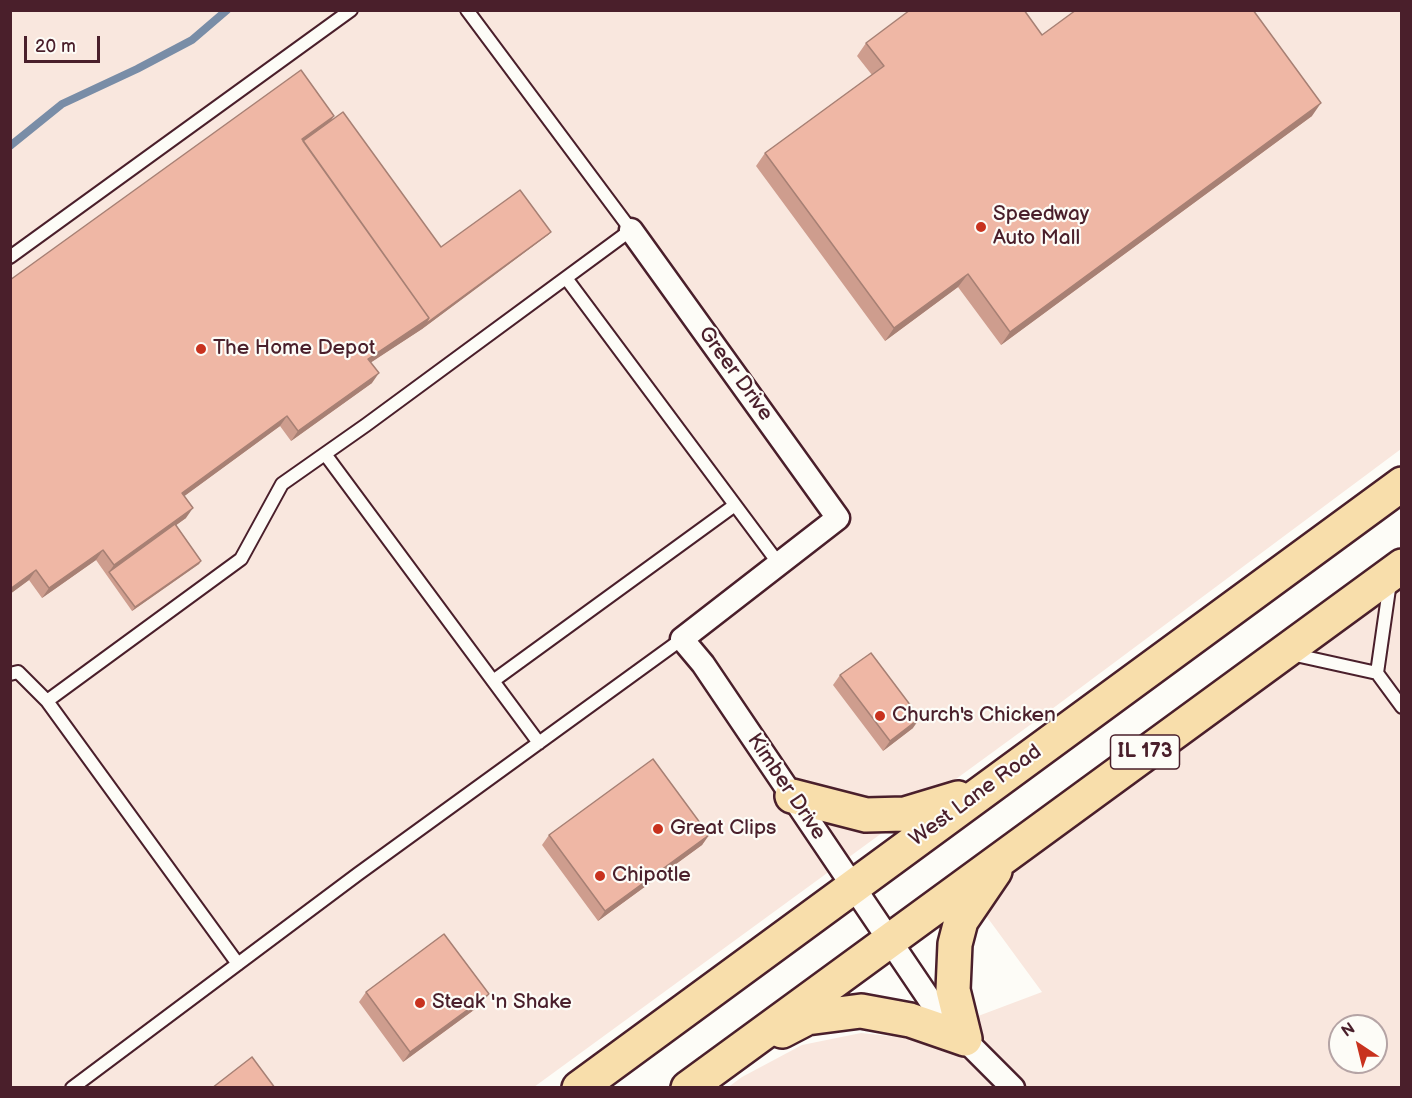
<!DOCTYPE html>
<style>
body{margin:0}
#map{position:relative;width:1412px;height:1098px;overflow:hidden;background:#fdfcf7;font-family:"Balsamiq Sans",sans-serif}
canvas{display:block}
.frame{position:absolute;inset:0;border:12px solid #4a1f2b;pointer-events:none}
.north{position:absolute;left:1328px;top:1014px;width:60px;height:60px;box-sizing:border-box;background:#fdfcf7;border:2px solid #b5a4a5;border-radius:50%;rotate:325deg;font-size:16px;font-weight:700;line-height:24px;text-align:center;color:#4a1f2b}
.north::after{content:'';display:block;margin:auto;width:21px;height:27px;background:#c8321e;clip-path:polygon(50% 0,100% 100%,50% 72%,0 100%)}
.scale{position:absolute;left:24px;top:36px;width:76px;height:27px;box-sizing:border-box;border:3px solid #4a1f2b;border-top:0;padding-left:8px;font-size:18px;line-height:21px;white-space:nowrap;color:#4a1f2b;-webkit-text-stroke:4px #fdfcf7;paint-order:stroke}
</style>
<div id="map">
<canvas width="1412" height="1098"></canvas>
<div class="frame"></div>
<div class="north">N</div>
<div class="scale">20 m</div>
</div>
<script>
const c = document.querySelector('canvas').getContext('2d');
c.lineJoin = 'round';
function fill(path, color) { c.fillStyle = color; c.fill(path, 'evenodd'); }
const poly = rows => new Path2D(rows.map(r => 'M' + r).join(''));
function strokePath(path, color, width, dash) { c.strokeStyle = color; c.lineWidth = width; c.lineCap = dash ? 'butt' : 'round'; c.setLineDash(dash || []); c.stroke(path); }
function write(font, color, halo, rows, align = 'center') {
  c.font = font + ' "Balsamiq Sans",sans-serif'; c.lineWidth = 4.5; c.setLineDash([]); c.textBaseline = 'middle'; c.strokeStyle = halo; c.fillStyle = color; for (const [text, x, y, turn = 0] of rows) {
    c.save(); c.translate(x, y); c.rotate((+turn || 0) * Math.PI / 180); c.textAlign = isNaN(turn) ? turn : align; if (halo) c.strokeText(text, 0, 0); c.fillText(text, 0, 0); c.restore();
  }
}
fill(poly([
 [10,11,1401,11,1401,449,1056,706,534,1087,11,1087],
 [1401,567,1401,1087,727,1088,742,1077,802,1045,861,1033,917,1039,1042,992,965,887],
 [1340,1026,1376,1026,1376,1062,1340,1062]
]), '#f9e7de');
strokePath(poly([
 [10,146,62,104,137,69,192,40,227,10]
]), '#798da7', 8);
const lane = poly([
 [10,257,351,10],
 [566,278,779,564],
 [325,454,539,743],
 [1291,654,1377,673,1402,707],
 [1377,673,1390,582],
 [10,674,18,672,47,701,238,964],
 [493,681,735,505],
 [47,701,241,559,282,484,366,425,631,230,467,10],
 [72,1088,358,874,682,639]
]);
const street = poly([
 [631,230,838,518,682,639,703,664,940,1015,1013,1088]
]);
const primary = poly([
 [792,796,866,815,905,814,958,798],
 [782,1031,807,1018,861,1011,910,1020,965,1039],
 [965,1039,953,990,955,944,961,921,995,871],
 [579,1088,1402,484],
 [688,1088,1402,566]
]);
strokePath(lane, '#4a1f2b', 16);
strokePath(street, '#4a1f2b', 27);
strokePath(primary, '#4a1f2b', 38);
strokePath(lane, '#fdfcf7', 12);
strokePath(street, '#fdfcf7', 22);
strokePath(primary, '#f8deab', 33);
fill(poly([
 [1042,35,1312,116,1001,345,958,287,885,341,756,166,765,153,872,75,857,56,866,43],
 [334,116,330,122,441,247,551,232,548,235,422,329,371,362,372,383,291,441,280,426,184,496,186,518,176,525,201,561,199,564,132,611,96,560,42,598,29,580,10,594,10,280],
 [840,675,913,728,883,751,833,685],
 [549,835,709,835,702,845,598,921,542,845],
 [366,992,482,1004,403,1062,359,1002]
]), '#ce9d8e');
fill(poly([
 [1321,103,1312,116,1001,345,1010,332],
 [334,116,327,126,298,147,302,139],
 [551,232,548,235,422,329,361,369,368,359],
 [968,274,958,287,885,341,894,328],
 [379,373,372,383,291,441,298,431],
 [287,416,280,426,175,503,182,493],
 [193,508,186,518,110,573,109,572,114,565],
 [103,550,96,560,42,598,49,588],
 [201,561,199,564,132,611,135,607],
 [36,570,29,580,10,594,10,589],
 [920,718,913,728,883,751,890,741],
 [709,835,702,845,598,921,605,911],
 [489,994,482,1004,403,1062,410,1052]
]), '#a78074');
const building = poly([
 [910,10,1024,10,1042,35,1076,10,1253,10,1321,103,1010,332,968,274,894,328,765,153,884,66,866,43,910,10],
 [301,70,334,116,302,139,429,318,368,359,379,373,298,431,287,416,182,493,193,508,114,565,103,550,49,588,36,570,10,589,10,280,301,70],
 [343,112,441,247,520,190,551,232,424,325,429,318,303,141,343,112],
 [175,524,201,561,135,607,109,572,175,524],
 [871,653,920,718,890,741,840,675,871,653],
 [653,759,709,835,605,911,549,835,653,759],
 [444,934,489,994,410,1052,366,992,444,934],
 [252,1057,275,1088,212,1088,252,1057]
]);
fill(building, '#efb7a5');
strokePath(building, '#a78074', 1.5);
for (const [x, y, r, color] of [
 [981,227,6,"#c8321e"],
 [201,349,6,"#c8321e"],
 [880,716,6,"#c8321e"],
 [658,829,6,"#c8321e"],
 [600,876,6,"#c8321e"],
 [420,1003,6,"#c8321e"]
]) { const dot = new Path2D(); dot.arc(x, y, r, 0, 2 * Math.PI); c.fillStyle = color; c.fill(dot); strokePath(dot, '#fdfcf7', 2); }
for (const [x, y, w] of [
 [1145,752,69]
]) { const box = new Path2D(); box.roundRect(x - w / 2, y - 17, w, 34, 4.5); c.fillStyle = '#fdfcf7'; c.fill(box); strokePath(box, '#4a1f2b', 1.5); }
write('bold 20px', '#4a1f2b', null, [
 ["IL 173",1145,752]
]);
write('21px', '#4a1f2b', '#fdfcf7', [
 ["Speedway",993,215],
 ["Auto Mall",993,239],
 ["The Home Depot",213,349],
 ["Church's Chicken",892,716],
 ["Great Clips",670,829],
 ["Chipotle",612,876],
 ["Steak 'n Shake",432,1003]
], 'left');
write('21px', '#4a1f2b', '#fdfcf7', [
 ["Greer Drive",735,374,54],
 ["Kimber Drive",786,787,56],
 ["West Lane Road",976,796,-36]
]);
</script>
